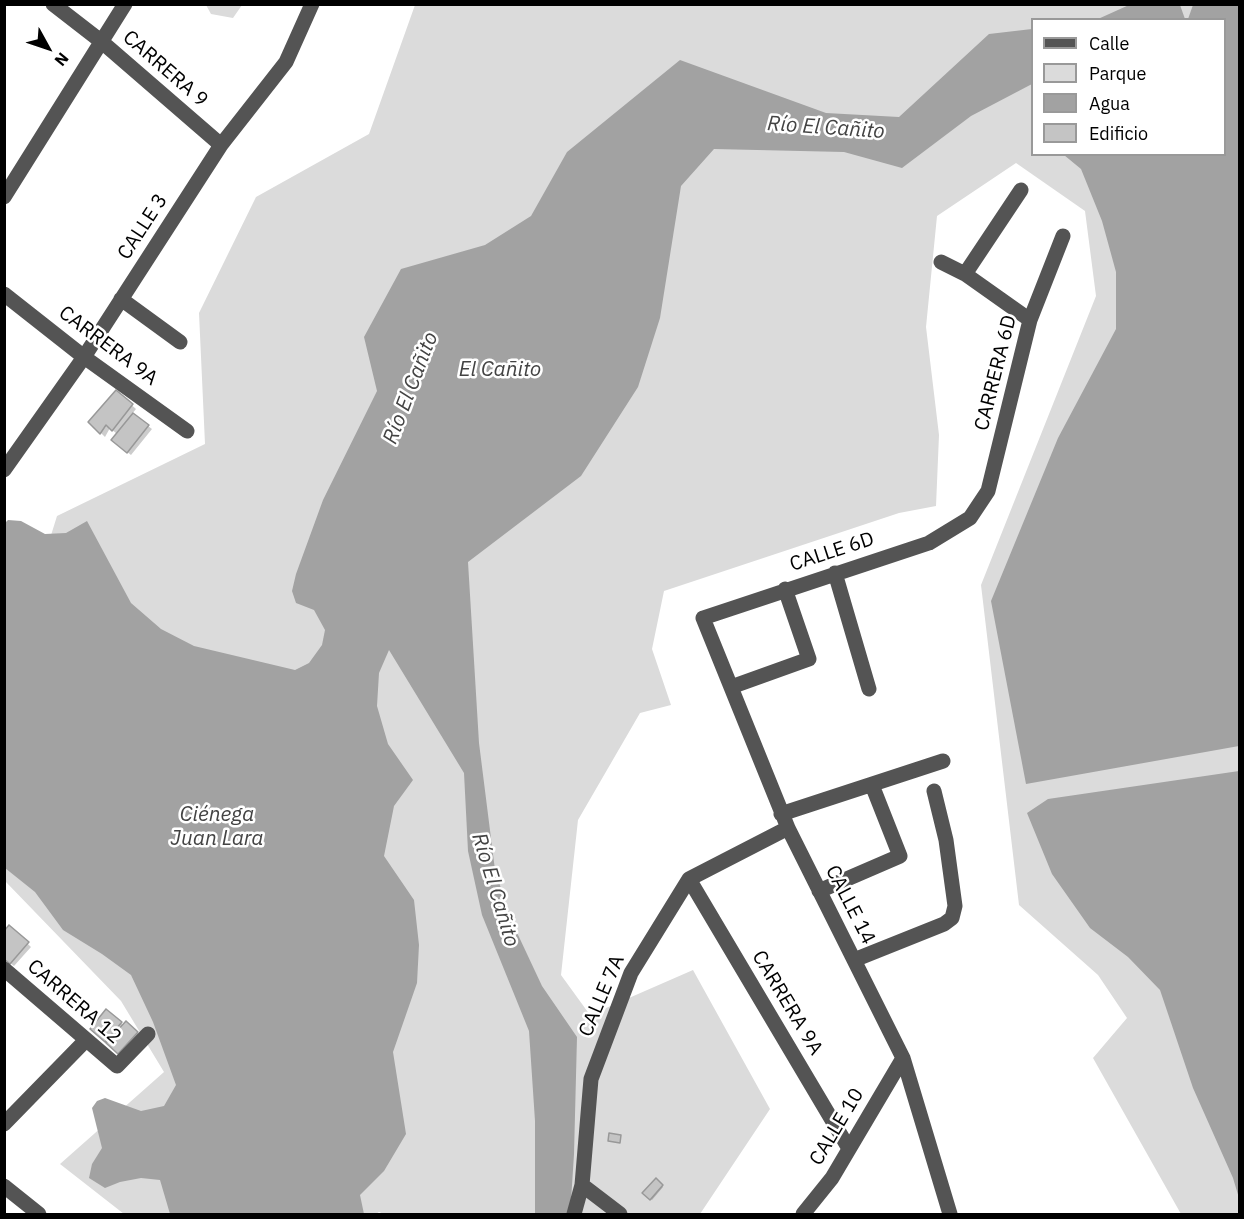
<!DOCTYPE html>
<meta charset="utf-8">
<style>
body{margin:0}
#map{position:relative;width:1244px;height:1219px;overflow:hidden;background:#fff;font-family:"IBM Plex Sans",sans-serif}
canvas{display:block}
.frame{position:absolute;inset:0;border:6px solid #000;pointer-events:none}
.legend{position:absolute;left:1031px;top:18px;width:195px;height:138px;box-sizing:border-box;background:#fff;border:2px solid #999;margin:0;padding:8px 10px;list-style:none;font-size:18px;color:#000}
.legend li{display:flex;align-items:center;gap:12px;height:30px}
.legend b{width:30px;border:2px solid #999}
.north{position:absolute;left:18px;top:18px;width:60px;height:60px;-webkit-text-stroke:4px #fff;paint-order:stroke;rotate:130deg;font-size:16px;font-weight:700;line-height:24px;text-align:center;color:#000}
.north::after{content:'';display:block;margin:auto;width:21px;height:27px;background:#000;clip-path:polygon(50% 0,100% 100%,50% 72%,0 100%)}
</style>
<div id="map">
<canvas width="1244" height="1219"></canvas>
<div class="frame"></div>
<ul class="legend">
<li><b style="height:8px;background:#545454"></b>Calle</li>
<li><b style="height:16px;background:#dbdbdb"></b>Parque</li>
<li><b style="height:16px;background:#a2a2a2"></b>Agua</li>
<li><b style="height:16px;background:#c4c4c4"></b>Edificio</li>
</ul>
<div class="north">N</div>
</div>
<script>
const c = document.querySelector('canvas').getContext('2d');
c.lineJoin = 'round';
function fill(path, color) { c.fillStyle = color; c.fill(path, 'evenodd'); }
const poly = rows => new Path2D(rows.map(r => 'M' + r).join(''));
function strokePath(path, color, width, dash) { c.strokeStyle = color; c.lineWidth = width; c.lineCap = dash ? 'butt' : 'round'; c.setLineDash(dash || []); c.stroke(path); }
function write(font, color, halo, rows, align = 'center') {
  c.font = font + ' "IBM Plex Sans",sans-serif'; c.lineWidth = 5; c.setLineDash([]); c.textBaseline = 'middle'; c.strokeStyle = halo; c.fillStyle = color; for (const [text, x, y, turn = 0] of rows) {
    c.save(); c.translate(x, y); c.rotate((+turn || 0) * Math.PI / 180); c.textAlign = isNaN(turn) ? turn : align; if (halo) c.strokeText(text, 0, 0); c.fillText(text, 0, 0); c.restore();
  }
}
fill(poly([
 [206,5,242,5,233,18,211,14],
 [415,5,1239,5,1239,1214,1181,1214,1093,1058,1127,1018,1098,975,1019,905,981,585,1096,296,1085,211,1016,163,937,216,926,327,939,435,936,506,899,513,664,591,652,649,671,705,640,713,578,820,561,975,590,1015,693,970,770,1109,700,1214,384,1214,379,1212,376,1214,124,1214,60,1164,164,1072,121,1001,5,881,5,683,57,516,205,444,199,313,256,197,369,134],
 [1032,20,1224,20,1224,154,1032,154]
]), '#dbdbdb');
fill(poly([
 [1129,5,1180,5,1185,19,1098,19],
 [1193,5,1239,5,1239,746,1026,784,991,601,1058,438,1116,329,1116,272,1102,221,1081,169,1064,155,1224,154,1224,20,1188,19],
 [1032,29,1032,84,971,116,902,168,844,152,714,149,681,186,660,318,638,387,581,476,468,562,479,743,495,870,512,922,542,986,577,1037,574,1154,571,1201,568,1214,535,1214,535,1121,529,1031,482,915,468,851,464,773,389,650,379,673,377,706,388,744,413,780,394,806,384,856,414,900,419,945,417,983,393,1052,406,1134,384,1171,360,1195,364,1214,170,1214,160,1180,141,1178,120,1182,105,1188,89,1178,92,1164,102,1148,92,1108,97,1101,105,1098,141,1111,164,1106,176,1085,153,1022,131,975,102,954,63,930,35,892,5,868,4,524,8,520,21,521,45,534,66,533,87,521,131,603,161,629,194,646,295,670,309,663,322,645,325,630,314,610,296,603,292,591,296,574,323,500,377,391,364,337,401,269,485,245,531,216,567,152,680,60,826,113,899,117,989,34],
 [1239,771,1240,771,1239,1198,1233,1178,1193,1088,1160,990,1128,957,1090,928,1052,874,1027,813,1048,799]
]), '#a2a2a2');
fill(poly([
 [117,392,136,409,132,414,152,429,131,455,116,443,117,434,110,428,105,437,90,422],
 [10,927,31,947,14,966,4,958],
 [121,1023,124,1026,126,1023,141,1036,122,1057,95,1033],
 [656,1180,663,1187,652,1200,644,1193]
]), '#0003');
const building = poly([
 [116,390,133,404,112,431,106,425,100,434,88,422,116,390],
 [133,413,149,425,127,453,111,440,133,413],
 [9,925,29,942,10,964,4,959,4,931,9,925],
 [106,1009,122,1022,105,1042,90,1029,106,1009],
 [126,1021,138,1032,118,1054,106,1043,126,1021],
 [609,1133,621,1135,620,1143,608,1141,609,1133],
 [656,1178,663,1185,650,1200,642,1193,656,1178]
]);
fill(building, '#c4c4c4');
strokePath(building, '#989898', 1.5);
strokePath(poly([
 [53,4,102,42,221,145],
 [4,197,125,4],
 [941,262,965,274,1030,320],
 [965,274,1021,190],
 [4,294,84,357,187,431],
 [121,299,180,342],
 [4,470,84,357,221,145,286,62,312,4],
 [835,573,869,689],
 [731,687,809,659,785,589],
 [781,814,943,761],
 [689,879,848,1147],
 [819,891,900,856,872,785],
 [854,960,944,924,952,918,955,906,946,840,934,791],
 [4,969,117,1066,148,1034],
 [4,1124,86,1040],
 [582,1185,620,1214],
 [4,1186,39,1214],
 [574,1214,582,1185,591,1079,631,973,689,879,788,828],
 [803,1214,832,1178,903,1058],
 [950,1214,903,1058,788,828,703,618,929,543,970,518,988,491,1030,320,1063,236]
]), '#545454', 15);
write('20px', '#000', '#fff', [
 ["CARRERA 9",165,69,41],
 ["CALLE 3",143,227,-57],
 ["CARRERA 9A",108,346,37],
 ["CARRERA 6D",996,373,-76],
 ["CALLE 6D",832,552,-18],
 ["CALLE 14",850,905,63],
 ["CALLE 7A",602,996,-67],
 ["CARRERA 12",74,1002,41],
 ["CARRERA 9A",787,1003,59],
 ["CALLE 10",837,1127,-59]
]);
write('italic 21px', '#434343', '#fff', [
 ["Río El Cañito",826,128,4],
 ["El Cañito",500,370],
 ["Río El Cañito",411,388,-69],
 ["Ciénega",217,815],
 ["Juan Lara",217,839],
 ["Río El Cañito",495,890,73]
]);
</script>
